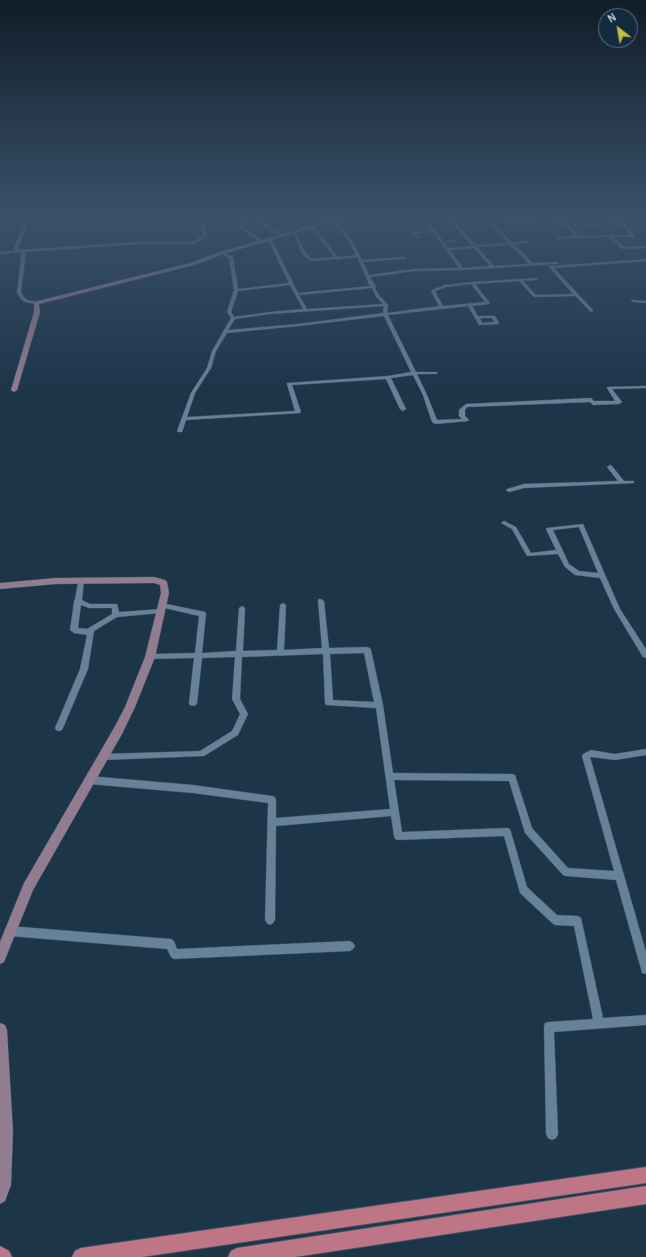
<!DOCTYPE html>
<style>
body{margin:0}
#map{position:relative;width:646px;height:1257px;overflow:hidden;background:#1d3549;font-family:Karla,sans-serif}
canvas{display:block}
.north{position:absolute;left:598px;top:8px;width:40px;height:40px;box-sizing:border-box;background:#132b3e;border:1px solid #5c7081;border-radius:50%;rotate:329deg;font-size:11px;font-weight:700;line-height:16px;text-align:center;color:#cad8e5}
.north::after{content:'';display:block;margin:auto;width:14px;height:18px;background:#c3bd3e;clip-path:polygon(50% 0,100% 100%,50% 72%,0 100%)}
</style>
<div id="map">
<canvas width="646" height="1257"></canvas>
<div class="north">N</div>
</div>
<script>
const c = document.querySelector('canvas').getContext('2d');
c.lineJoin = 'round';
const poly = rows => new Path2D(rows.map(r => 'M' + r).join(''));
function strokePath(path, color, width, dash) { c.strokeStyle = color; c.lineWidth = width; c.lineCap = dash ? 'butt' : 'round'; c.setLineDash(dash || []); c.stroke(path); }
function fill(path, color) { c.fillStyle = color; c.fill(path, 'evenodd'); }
const street = poly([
 [0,217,2,217,0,219,0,217],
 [23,217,27,217,26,227,17,250,139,242,192,242,203,236,199,224,196,217,199,217,203,224,207,236,193,244,139,244,26,252,21,292,23,296,27,300,37,302,37,304,36,304,25,302,20,298,17,292,22,252,0,254,0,252,13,251,22,227,23,217],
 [234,217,239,217,249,222,246,223,234,217],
 [257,217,260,217,262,222,286,236,283,237,260,224,257,217],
 [418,217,421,217,435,230,444,242,456,239,456,241,445,243,448,248,472,246,447,217,450,217,476,245,508,243,485,217,488,217,512,242,529,241,530,242,528,243,514,244,533,263,557,262,559,263,557,264,462,270,414,271,370,277,376,287,375,288,379,295,388,305,387,313,439,306,431,291,432,290,445,285,472,282,536,278,537,278,537,280,523,281,536,295,573,294,549,267,549,265,552,266,646,259,646,261,554,268,593,310,593,311,591,312,575,296,534,297,519,281,475,284,490,303,488,304,472,306,478,316,495,316,499,323,499,324,479,325,468,306,388,315,416,372,436,372,438,373,436,374,417,374,427,395,437,420,462,419,459,416,459,410,466,404,591,398,594,401,615,401,607,388,607,387,646,386,646,388,612,389,622,402,619,404,593,405,590,402,467,407,465,410,465,416,469,420,468,421,435,424,432,422,423,395,413,375,391,378,406,409,403,411,400,409,386,379,292,385,301,412,300,413,186,420,182,432,178,432,177,431,191,393,207,368,212,351,231,318,227,312,234,290,229,258,221,254,221,252,223,252,233,257,238,289,289,283,268,240,270,239,272,240,298,293,370,286,357,257,340,259,338,260,336,259,311,261,302,254,293,232,295,232,306,253,312,259,334,257,311,227,313,226,338,257,356,255,349,242,334,221,336,220,353,242,362,260,405,257,407,258,405,259,363,262,369,275,414,269,459,268,433,232,415,234,419,237,417,238,411,234,412,232,431,230,418,217],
 [510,245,529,264,494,266,477,247,510,245],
 [474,248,490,266,463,268,450,250,474,248],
 [471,284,485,302,443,306,435,291,446,287,471,284],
 [290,285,303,309,270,312,234,317,231,312,238,291,290,285],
 [372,288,376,297,383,304,307,309,299,295,372,288],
 [384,306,383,313,298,324,228,330,235,319,270,314,384,306],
 [384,316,411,372,388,376,287,383,287,384,295,411,187,417,195,393,211,368,216,351,227,333,298,326,384,316],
 [480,318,492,318,494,322,482,323,480,318],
 [504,217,507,217,510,222,559,219,559,217,561,217,563,219,593,217,583,220,565,221,579,236,630,235,621,224,587,225,585,224,587,223,619,222,616,217,619,217,635,236,633,237,613,237,624,247,646,246,646,248,622,249,609,237,558,239,557,237,575,236,561,221,509,224,504,217],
 [646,217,646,220,643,217,646,217],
 [240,226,242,226,264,242,261,243,240,228,240,226],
 [632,300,646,301,646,303,633,302,631,301,632,300],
 [610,465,612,466,624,481,634,481,634,483,524,488,509,492,506,490,507,489,524,484,618,481,607,467,610,465],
 [504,521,516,527,531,553,556,550,546,529,547,528,583,524,620,609,646,649,646,658,643,657,614,609,600,578,575,575,565,567,558,554,527,556,512,529,501,523,504,521],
 [579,527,598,573,579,571,569,564,553,530,579,527],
 [79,578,81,578,84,580,82,600,90,604,117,604,119,612,161,609,164,611,161,613,117,617,94,631,88,669,63,728,62,730,59,731,56,730,55,728,80,669,87,635,74,633,70,630,74,602,74,601,75,599,79,578],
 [81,605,89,608,112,608,112,614,87,629,78,628,81,605],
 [319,599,321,599,324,601,329,648,367,647,370,648,371,650,383,705,393,773,512,774,515,775,532,828,568,868,614,871,582,756,583,754,591,750,615,754,646,749,646,755,615,760,592,757,590,757,646,952,646,974,642,973,641,969,616,880,566,876,563,875,525,833,509,781,394,780,402,832,507,828,510,829,527,887,557,915,578,916,581,918,603,1018,646,1015,646,1025,554,1032,558,1134,556,1138,552,1140,548,1138,546,1134,544,1027,545,1023,549,1022,593,1019,574,926,555,925,552,923,520,893,504,836,398,840,395,839,394,836,391,816,276,826,275,920,273,923,270,925,267,923,265,920,268,803,193,793,89,784,86,783,85,780,86,777,89,776,193,785,272,796,275,797,276,800,276,818,390,809,376,708,326,705,325,703,323,654,242,657,240,699,248,714,238,735,204,756,103,760,100,759,99,757,100,755,103,754,200,751,232,731,240,714,232,699,235,657,202,658,197,703,196,705,193,706,190,705,189,703,194,658,147,659,146,657,147,655,150,654,195,653,199,616,160,607,159,605,160,603,162,603,205,612,206,614,202,653,236,651,239,608,242,606,245,608,243,651,277,650,280,605,283,603,286,605,284,650,322,648,318,601,319,599],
 [364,653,374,702,333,700,330,654,364,653],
 [9,926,171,939,174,941,177,949,350,941,353,943,355,946,353,949,350,951,174,959,171,957,167,949,9,936,6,934,4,931,6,928,9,926]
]);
const secondary = poly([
 [341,217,349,217,224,254,194,265,39,304,40,312,17,390,14,392,11,390,34,312,34,302,190,263,220,252,341,217],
 [154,577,165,580,167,582,169,593,155,657,135,707,122,734,33,890,4,962,0,964,0,942,24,883,114,728,125,707,145,657,161,593,160,585,154,583,56,584,0,589,0,583,56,578,154,577],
 [0,1023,5,1025,7,1030,13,1132,11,1185,5,1201,0,1204,0,1023]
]);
const primary = poly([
 [646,1167,646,1183,142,1257,72,1257,75,1251,81,1248,646,1167],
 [646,1186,646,1204,295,1257,228,1257,231,1251,237,1248,646,1186],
 [0,1246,9,1251,12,1257,0,1257,0,1246]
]);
strokePath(street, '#3c5162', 1);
strokePath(secondary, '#3c5162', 1);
strokePath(primary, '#3c5162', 2);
fill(street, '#668198');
fill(secondary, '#927c90');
fill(primary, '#be7687');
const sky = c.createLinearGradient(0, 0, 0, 393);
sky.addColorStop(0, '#101d28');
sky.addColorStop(0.55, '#3a516a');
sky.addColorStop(1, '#3a516a00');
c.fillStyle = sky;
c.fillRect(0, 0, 646, 393);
</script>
